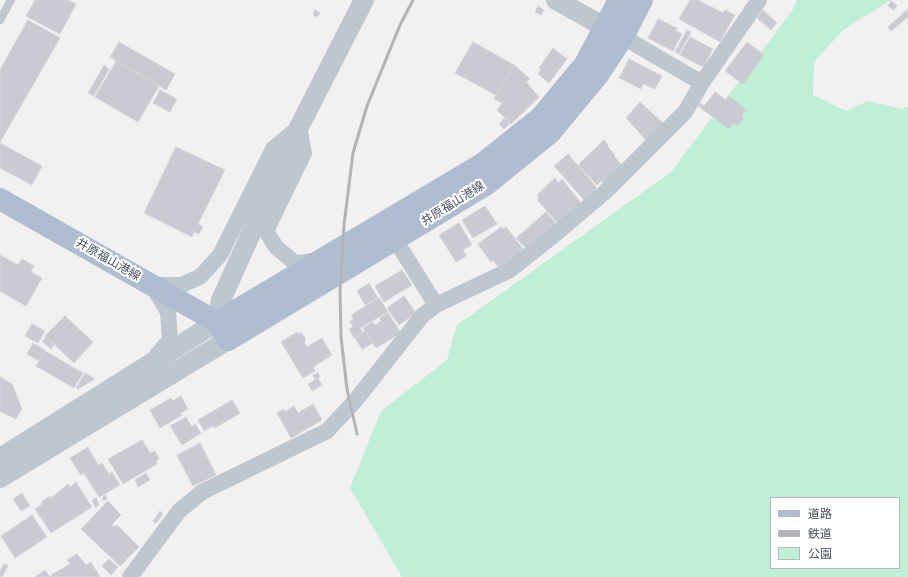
<!DOCTYPE html>
<meta charset="utf-8">
<style>
body{margin:0}
#map{position:relative;width:908px;height:577px;overflow:hidden;background:#f2f0f0;font-family:"Space Grotesk","Noto Sans JP",sans-serif}
canvas{display:block}
.legend{position:absolute;left:770px;top:497px;width:130px;height:72px;box-sizing:border-box;background:#fff;border:1px solid #b6b9be;margin:0;padding:5px 7px;list-style:none;font-size:12px;color:#48515d}
.legend li{display:flex;align-items:center;gap:8px;height:20px}
.legend b{width:20px;border:1px solid #b6b9be}
</style>
<div id="map">
<canvas width="908" height="577"></canvas>
<ul class="legend">
<li><b style="height:5px;background:#b0bccf"></b>道路</li>
<li><b style="height:5px;background:#b2b4ba"></b>鉄道</li>
<li><b style="height:11px;background:#bfefd6"></b>公園</li>
</ul>
</div>
<script>
const c = document.querySelector('canvas').getContext('2d');
c.lineJoin = 'round';
function fill(path, color) { c.fillStyle = color; c.fill(path, 'evenodd'); }
const poly = rows => new Path2D(rows.map(r => 'M' + r).join(''));
function strokePath(path, color, width, dash) { c.strokeStyle = color; c.lineWidth = width; c.lineCap = dash ? 'butt' : 'round'; c.setLineDash(dash || []); c.stroke(path); }
function write(font, color, halo, rows, align = 'center') {
  c.font = font + ' "Space Grotesk","Noto Sans JP",sans-serif'; c.lineWidth = 4; c.setLineDash([]); c.textBaseline = 'middle'; c.strokeStyle = halo; c.fillStyle = color; for (const [text, x, y, turn = 0] of rows) {
    c.save(); c.translate(x, y); c.rotate((+turn || 0) * Math.PI / 180); c.textAlign = isNaN(turn) ? turn : align; if (halo) c.strokeText(text, 0, 0); c.fillText(text, 0, 0); c.restore();
  }
}
fill(poly([
 [797,0,891,0,843,30,814,62,813,95,846,111,868,101,902,109,908,107,908,577,402,577,350,488,381,411,447,360,457,325,671,172,792,11],
 [771,498,899,498,899,568,771,568]
]), '#bfefd6');
const building = poly([
 [35,0,68,0,76,4,60,34,26,16,35,0],
 [690,0,698,0,723,13,725,10,735,15,720,42,679,19,690,0],
 [891,1,897,5,894,10,888,6,891,1],
 [538,6,544,10,541,15,535,12,538,6],
 [908,9,908,17,891,31,888,27,908,9],
 [315,10,320,13,317,17,313,15,315,10],
 [763,10,777,23,771,30,757,18,763,10],
 [658,19,677,28,676,31,682,34,673,51,648,38,658,19],
 [28,20,60,38,0,142,0,70,28,20],
 [687,30,691,32,679,54,675,52,687,30],
 [690,37,713,49,703,67,680,55,690,37],
 [119,42,175,74,166,90,110,57,119,42],
 [473,42,514,65,496,95,455,73,473,42],
 [747,42,764,55,743,84,725,71,747,42],
 [553,48,567,59,549,83,538,74,541,70,539,68,553,48],
 [629,59,662,76,655,89,643,84,641,89,619,78,629,59],
 [116,61,159,86,138,122,95,97,116,61],
 [104,65,109,69,94,96,88,93,104,65],
 [514,65,530,79,526,82,539,97,511,124,497,110,502,103,494,99,514,65],
 [160,90,177,99,170,112,153,103,160,90],
 [715,92,726,100,729,96,746,109,741,116,744,118,738,126,733,123,729,129,698,106,701,103,704,106,715,92],
 [640,102,664,124,647,141,626,118,640,102],
 [505,117,510,123,504,129,499,124,505,117],
 [604,140,608,145,607,146,615,155,614,156,622,165,603,183,601,181,597,185,578,165,604,140],
 [0,143,42,166,32,185,0,168,0,143],
 [176,147,225,170,198,224,203,227,199,234,194,232,192,237,144,213,176,147],
 [568,154,597,188,584,200,554,166,568,154],
 [555,178,558,183,562,179,581,203,558,223,537,200,539,198,537,195,555,178],
 [485,206,497,224,473,238,462,220,485,206],
 [546,212,556,223,527,249,516,238,546,212],
 [459,223,472,245,463,250,466,256,456,262,439,235,459,223],
 [501,227,503,229,506,227,524,250,499,268,493,260,491,262,478,244,501,227],
 [0,255,18,265,22,259,34,266,31,272,42,278,26,306,0,291,0,255],
 [402,270,412,285,384,302,375,286,402,270],
 [369,283,378,298,365,305,357,291,369,283],
 [404,296,416,313,399,325,387,308,404,296],
 [379,298,388,312,360,328,363,333,354,338,349,329,353,327,350,321,354,319,351,315,379,298],
 [388,313,401,333,376,348,363,328,373,322,375,325,381,321,380,318,388,313],
 [65,316,93,342,74,363,45,336,65,316],
 [32,324,45,331,38,343,25,336,32,324],
 [365,331,373,343,362,349,355,338,365,331],
 [297,332,298,334,301,332,306,340,304,342,307,347,322,338,332,355,313,367,315,371,303,378,281,342,297,332],
 [46,337,54,345,51,349,42,341,46,337],
 [33,343,45,350,39,361,27,354,33,343],
 [45,351,83,373,74,388,36,366,45,351],
 [85,373,95,379,78,389,76,388,85,373],
 [318,373,320,377,315,380,313,375,318,373],
 [0,377,12,384,22,409,16,419,0,411,0,377],
 [318,378,322,385,312,391,308,384,318,378],
 [181,396,188,409,181,413,182,415,160,428,150,410,171,398,172,401,181,396],
 [232,400,240,413,215,428,213,426,204,431,198,420,232,400],
 [313,404,322,420,291,438,277,413,284,409,285,412,294,406,298,413,313,404],
 [186,417,192,427,195,424,201,433,182,445,170,426,186,417],
 [142,440,150,453,155,451,159,459,156,461,157,464,123,484,108,459,142,440],
 [200,443,216,475,193,486,177,455,200,443],
 [88,447,98,465,102,463,109,474,112,472,120,485,99,497,84,473,81,475,70,458,88,447],
 [146,473,150,480,138,487,135,480,146,473],
 [76,482,92,507,51,533,35,509,42,504,41,502,50,496,51,498,68,484,70,487,76,482],
 [22,493,30,506,21,511,13,499,22,493],
 [105,495,107,498,104,501,102,498,105,495],
 [96,498,99,505,95,507,92,500,96,498],
 [108,501,121,515,112,524,114,527,117,525,139,547,120,566,81,529,108,501],
 [160,511,163,514,156,523,153,521,160,511],
 [32,515,47,537,15,558,1,536,32,515],
 [77,554,86,565,91,562,100,577,52,577,51,575,70,564,67,560,77,554],
 [109,559,118,567,111,575,102,566,109,559],
 [4,564,8,566,2,577,0,576,0,571,4,564],
 [45,570,50,577,35,577,45,570]
]);
fill(building, '#cacbd2');
strokePath(building, '#d4d5db', 1);
strokePath(poly([
 [0,20,11,0]
]), '#bec6cf', 8);
strokePath(poly([
 [623,37,702,83],
 [299,127,304,153,266,231,276,247,295,263,316,261],
 [389,230,436,305],
 [154,285,182,285,201,276,220,255,273,149,298,128],
 [153,287,168,312,169,325,170,340,156,356],
 [130,577,179,511,202,492,327,431,355,401,422,316,436,305,510,270,553,236,604,193,685,112,702,83,759,0]
]), '#bec6cf', 16);
strokePath(poly([
 [556,0,619,35],
 [0,458,217,322,221,300,299,127,364,0],
 [0,478,228,340]
]), '#bec6cf', 20);
strokePath(poly([
 [0,199,217,322,228,340,487,184,550,133,598,75,623,37,642,0],
 [217,322,482,164,541,117,585,64,619,0]
]), '#b0bccf', 22);
strokePath(poly([
 [357,434,347,389,341,337,340,291,344,225,353,153,367,106,400,25,413,0]
]), '#b2b4ba', 3);
write('12px', '#48515d', '#fff', [
 ["井原福山港線",453,204,-32],
 ["井原福山港線",108,260,30]
]);
</script>
